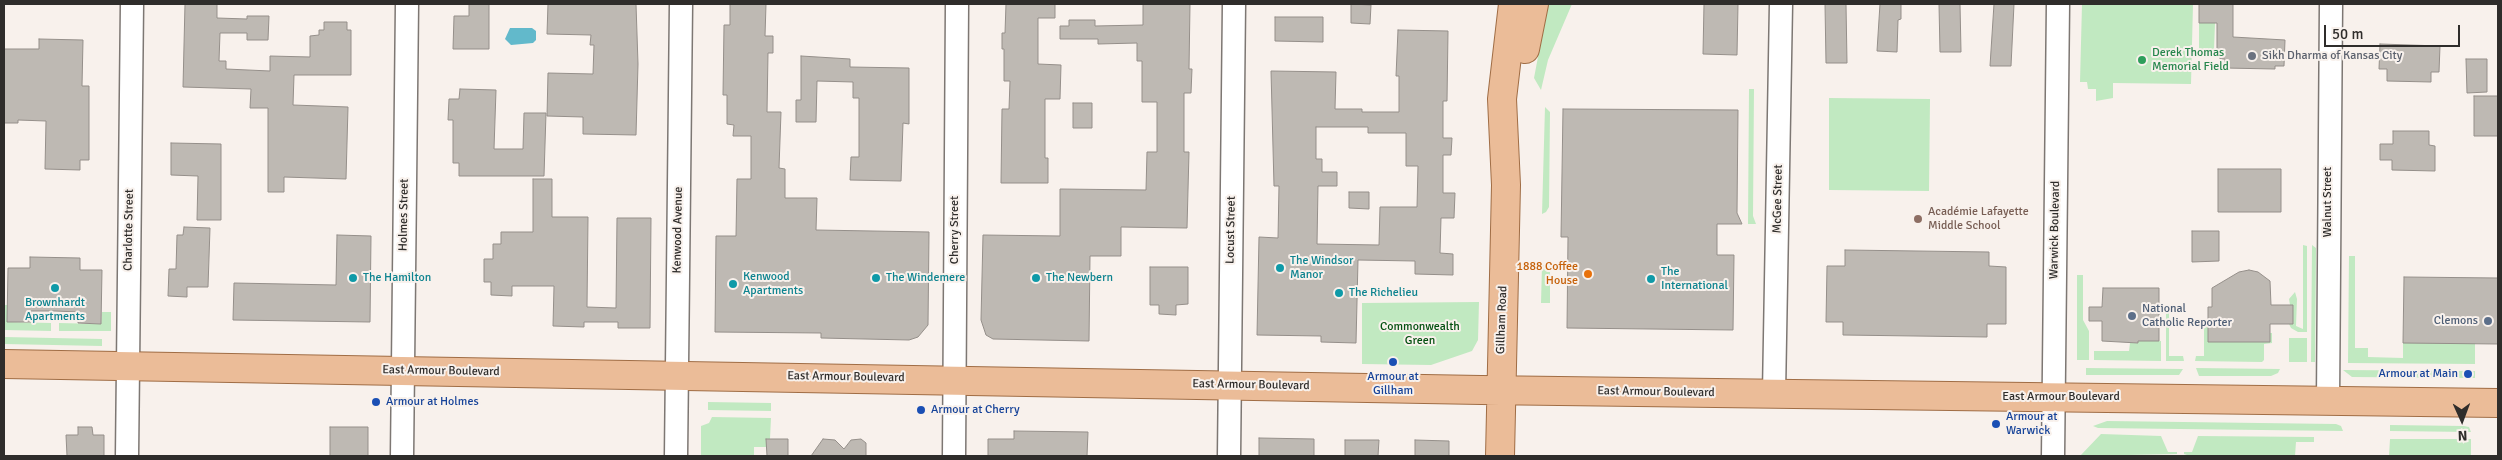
<!DOCTYPE html>
<meta charset="utf-8">
<style>
body{margin:0}
#map{position:relative;width:2502px;height:460px;overflow:hidden;background:#f8f1ec;font-family:Signika,sans-serif}
canvas{display:block}
.frame{position:absolute;inset:0;border:5px solid #2f2d2b;pointer-events:none}
.north{position:absolute;left:2437px;top:395px;width:50px;height:50px;-webkit-text-stroke:4px #f8f1ec;paint-order:stroke;rotate:178deg;font-size:14px;font-weight:700;line-height:20px;text-align:center;color:#2f2d2b}
.north::after{content:'';display:block;margin:auto;width:18px;height:22px;background:#2f2d2b;clip-path:polygon(50% 0,100% 100%,50% 72%,0 100%)}
.scale{position:absolute;left:2324px;top:25px;width:136px;height:22px;box-sizing:border-box;border:2px solid #2f2d2b;border-top:0;padding-left:6px;font-size:15px;line-height:18px;white-space:nowrap;color:#2f2d2b;-webkit-text-stroke:4px #f8f1ec;paint-order:stroke}
</style>
<div id="map">
<canvas width="2502" height="460"></canvas>
<div class="frame"></div>
<div class="north">N</div>
<div class="scale">50 m</div>
</div>
<script>
const c = document.querySelector('canvas').getContext('2d');
c.lineJoin = 'round';
function fill(path, color) { c.fillStyle = color; c.fill(path, 'evenodd'); }
const poly = rows => new Path2D(rows.map(r => 'M' + r).join(''));
function strokePath(path, color, width, dash) { c.strokeStyle = color; c.lineWidth = width; c.lineCap = dash ? 'butt' : 'round'; c.setLineDash(dash || []); c.stroke(path); }
function write(font, color, halo, rows, align = 'center') {
  c.font = font + ' Signika,sans-serif'; c.lineWidth = 4; c.setLineDash([]); c.textBaseline = 'middle'; c.strokeStyle = halo; c.fillStyle = color; for (const [text, x, y, turn = 0] of rows) {
    c.save(); c.translate(x, y); c.rotate((+turn || 0) * Math.PI / 180); c.textAlign = isNaN(turn) ? turn : align; if (halo) c.strokeText(text, 0, 0); c.fillText(text, 0, 0); c.restore();
  }
}
fill(poly([
 [1548,4,1572,4,1548,60,1541,90,1534,78],
 [2082,4,2193,4,2191,84,2113,83,2113,98,2096,101,2096,89,2088,89,2087,82,2080,82],
 [2199,23,2215,23,2214,50,2199,51],
 [1749,89,1754,89,1753,216,1756,224,1748,224],
 [1829,98,1930,99,1929,191,1829,190],
 [1545,107,1550,112,1549,207,1546,212,1542,214],
 [2303,245,2307,246,2307,332,2298,332,2291,328,2289,324,2293,305,2290,305,2289,299,2295,292,2297,299,2296,326,2303,329],
 [2312,245,2316,248,2315,362,2311,362],
 [2349,256,2355,256,2355,348,2368,348,2368,357,2403,358,2403,343,2475,343,2475,364,2348,363],
 [1542,265,1550,265,1550,303,1541,303],
 [2077,275,2083,275,2083,320,2089,331,2089,360,2077,360],
 [1479,302,1478,340,1472,351,1431,365,1362,364,1362,303],
 [4,305,8,305,8,322,51,323,51,331,4,330],
 [2166,308,2169,308,2169,356,2183,356,2184,361,2166,361],
 [102,312,111,312,111,331,59,331,59,323,101,324],
 [2204,320,2208,320,2208,342,2270,342,2270,333,2272,333,2272,343,2264,344,2264,360,2262,362,2195,361,2196,356,2204,356],
 [4,337,102,339,102,346,4,344],
 [2289,338,2307,338,2307,362,2289,362],
 [2138,341,2161,341,2161,361,2094,360,2094,351,2129,351,2130,343,2138,343],
 [2086,368,2183,369,2179,375,2086,375],
 [2196,368,2280,369,2278,373,2271,376,2199,376],
 [2343,370,2475,371,2475,378,2352,377],
 [708,402,771,403,771,411,708,410],
 [712,417,771,418,770,439,767,439,767,447,754,447,754,456,701,456,701,426,709,423],
 [2107,421,2336,424,2341,426,2343,431,2098,428,2093,426],
 [2390,425,2464,426,2469,427,2471,432,2390,431],
 [2101,434,2161,436,2168,452,2177,452,2177,454,2080,456],
 [2198,436,2314,437,2314,442,2296,442,2295,456,2190,456,2184,454,2184,452,2192,452],
 [2390,439,2471,439,2471,456,2389,456]
]), '#c1e9c1');
fill(poly([
 [510,28,532,28,536,31,536,40,533,43,511,45,505,39]
]), '#62b9cb');
const building = poly([
 [185,4,217,4,217,18,247,19,247,16,269,16,268,40,247,40,247,33,220,33,219,61,226,61,226,69,270,71,270,56,310,57,310,36,319,35,319,30,324,30,324,22,347,22,347,30,351,30,351,75,294,75,293,105,348,107,346,179,284,177,284,192,268,192,268,108,250,108,251,89,183,87,185,4],
 [469,4,489,4,489,49,453,49,454,16,469,16,469,4],
 [548,4,636,4,638,64,636,135,583,134,583,117,547,116,548,73,593,74,594,45,590,45,591,35,547,34,548,4],
 [730,4,766,4,765,36,773,36,773,53,768,53,767,112,781,112,779,168,785,169,785,198,817,198,816,230,929,232,928,325,918,337,909,340,821,338,821,333,715,332,716,236,736,236,737,179,751,179,751,136,733,136,734,125,727,124,727,95,723,95,724,25,730,25,730,4],
 [1006,4,1055,4,1055,18,1038,18,1038,64,1061,65,1060,99,1045,99,1045,158,1048,158,1048,183,1001,183,1002,109,1009,109,1010,81,1004,81,1004,49,1002,49,1002,33,1005,33,1006,4],
 [1143,4,1190,4,1189,69,1192,69,1191,93,1184,93,1184,152,1189,152,1187,228,1121,227,1121,256,1090,256,1089,341,993,339,986,335,981,320,983,235,1060,236,1060,189,1146,190,1147,152,1157,152,1157,102,1142,102,1142,61,1137,61,1137,43,1098,44,1098,39,1060,39,1060,26,1069,26,1069,20,1095,20,1095,26,1143,25,1143,4],
 [1351,4,1371,5,1370,24,1351,23,1351,4],
 [1704,4,1738,4,1737,55,1703,54,1704,4],
 [1825,4,1846,4,1847,63,1826,63,1825,4],
 [1880,4,1901,4,1901,19,1898,20,1897,52,1877,51,1880,4],
 [1939,4,1960,4,1961,52,1940,52,1939,4],
 [1994,4,2014,4,2011,66,1990,66,1994,4],
 [2199,4,2233,4,2233,37,2285,40,2284,66,2275,66,2275,69,2225,68,2225,59,2220,59,2220,52,2217,52,2217,23,2199,23,2199,4],
 [1275,17,1323,17,1323,42,1275,41,1275,17],
 [1398,30,1448,31,1447,101,1443,101,1443,138,1452,138,1451,155,1443,155,1443,193,1455,193,1454,218,1441,218,1440,253,1453,254,1453,275,1415,274,1415,261,1358,260,1356,343,1321,342,1321,336,1257,335,1259,237,1278,238,1279,186,1274,186,1271,71,1336,72,1335,109,1362,109,1362,112,1399,112,1399,76,1396,76,1398,30],
 [1316,127,1368,127,1368,133,1406,133,1406,166,1418,166,1417,207,1380,207,1379,245,1317,244,1318,186,1337,186,1337,172,1322,172,1322,159,1316,159,1316,127],
 [39,39,83,40,82,86,89,86,89,160,80,160,80,170,45,169,46,121,18,120,18,123,4,123,4,49,39,49,39,39],
 [2380,44,2440,46,2439,72,2431,72,2431,82,2387,81,2387,69,2379,69,2380,44],
 [801,56,850,59,850,67,909,68,909,124,903,123,901,181,850,180,851,157,859,157,859,98,853,98,853,82,817,81,816,122,796,122,796,100,801,100,801,56],
 [2466,59,2487,59,2487,92,2467,93,2466,59],
 [460,89,496,90,494,149,523,149,524,113,546,113,544,176,459,176,459,163,453,163,453,120,448,120,449,99,459,99,460,89],
 [2474,96,2498,96,2498,136,2474,136,2474,96],
 [1073,103,1092,103,1092,128,1073,128,1073,103],
 [1563,109,1738,110,1737,213,1742,224,1717,224,1717,255,1734,255,1733,330,1567,328,1568,237,1561,237,1563,109],
 [2393,131,2429,131,2429,145,2435,146,2435,171,2392,170,2392,160,2380,160,2380,144,2393,144,2393,131],
 [171,143,221,144,221,220,197,220,198,176,171,175,171,143],
 [2218,169,2281,169,2281,212,2218,212,2218,169],
 [533,179,552,179,552,217,588,217,587,307,616,308,617,218,651,218,650,328,618,328,618,322,584,322,584,327,553,326,554,286,512,286,512,296,491,295,491,282,484,282,484,259,493,259,493,244,501,244,501,232,533,232,533,179],
 [1349,192,1369,192,1369,209,1349,208,1349,192],
 [184,227,210,228,208,287,187,287,187,297,168,296,169,269,176,269,177,235,183,235,184,227],
 [2192,231,2219,231,2219,261,2192,262,2192,231],
 [337,235,371,236,370,322,233,320,234,283,336,285,337,235],
 [1845,250,1989,252,1989,266,2006,267,2006,324,1987,324,1987,337,1843,335,1843,322,1826,322,1827,266,1845,266,1845,250],
 [30,257,80,258,80,270,102,270,101,324,78,323,79,312,55,311,31,311,31,322,7,322,8,268,30,268,30,257],
 [1150,267,1188,267,1188,304,1176,305,1176,315,1159,314,1159,305,1150,305,1150,267],
 [2249,270,2258,272,2270,281,2271,305,2293,305,2293,324,2270,324,2270,342,2208,342,2208,307,2212,307,2212,288,2239,272,2249,270],
 [2404,277,2498,278,2498,344,2403,343,2404,277],
 [2103,288,2159,288,2159,341,2138,341,2138,343,2102,341,2102,321,2089,321,2089,307,2102,307,2103,288],
 [78,427,92,427,93,435,104,435,104,456,67,456,66,435,78,435,78,427],
 [330,427,368,427,368,456,330,456,330,427],
 [1014,431,1088,432,1087,456,988,456,988,439,1014,439,1014,431],
 [1259,438,1314,439,1314,456,1259,456,1259,438],
 [766,439,788,439,788,456,767,456,766,439],
 [823,439,835,440,844,449,851,440,861,439,866,443,866,456,811,456,823,439],
 [1345,440,1379,440,1378,456,1345,456,1345,440],
 [1415,440,1449,441,1449,456,1415,456,1415,440]
]);
fill(building, '#beb9b3');
strokePath(building, '#958f8a', 1);
const minor = poly([
 [1774,393,1781,4],
 [2328,400,2331,4],
 [127,456,132,4],
 [402,456,407,4],
 [676,456,681,4],
 [954,456,957,4],
 [1229,456,1234,4],
 [2053,456,2058,4]
]);
const major = poly([
 [1525,49,1534,4],
 [4,364,1481,390,2498,403],
 [1500,456,1506,185,1502,99,1513,4]
]);
strokePath(minor, '#7d7773', 25);
strokePath(major, '#a06d45', 30);
strokePath(minor, '#fff', 22);
strokePath(major, '#ebbc98', 28);
for (const [x, y, r, color] of [
 [2252,56,5,"#6b7280"],
 [2142,60,5,"#2e9e5b"],
 [1918,219,5,"#8d6e63"],
 [1280,268,5,"#0f9aa8"],
 [1588,274,5,"#e8710a"],
 [353,278,5,"#0f9aa8"],
 [876,278,5,"#0f9aa8"],
 [1036,278,5,"#0f9aa8"],
 [1651,279,5,"#0f9aa8"],
 [733,284,5,"#0f9aa8"],
 [55,288,5,"#0f9aa8"],
 [1339,293,5,"#0f9aa8"],
 [2132,316,5,"#5c6f8a"],
 [2488,321,5,"#5c6f8a"],
 [1393,362,5,"#1a4fb4"],
 [2468,374,5,"#1a4fb4"],
 [376,402,5,"#1a4fb4"],
 [921,410,5,"#1a4fb4"],
 [1996,424,5,"#1a4fb4"]
]) { const dot = new Path2D(); dot.arc(x, y, r, 0, 2 * Math.PI); c.fillStyle = color; c.fill(dot); strokePath(dot, '#f8f1ec', 2); }
write('12px', '#27864d', '#f8f1ec', [
 ["Derek Thomas",2152,53],
 ["Memorial Field",2152,67]
], 'left');
write('12px', '#5b616d', '#f8f1ec', [
 ["Sikh Dharma of Kansas City",2262,56]
], 'left');
write('12px', '#2f2d2b', '#f8f1ec', [
 ["McGee Street",1778,199,-89],
 ["Walnut Street",2328,202,-90],
 ["Holmes Street",404,215,-89],
 ["Charlotte Street",129,230,-89],
 ["Kenwood Avenue",678,230,-89],
 ["Cherry Street",955,230,-90],
 ["Locust Street",1231,230,-89],
 ["Warwick Boulevard",2055,230,-89],
 ["Gillham Road",1502,320,-88],
 ["East Armour Boulevard",441,371,1],
 ["East Armour Boulevard",846,377,1],
 ["East Armour Boulevard",1251,385,1],
 ["East Armour Boulevard",1656,392,1],
 ["East Armour Boulevard",2061,397]
]);
write('12px', '#785e54', '#f8f1ec', [
 ["Académie Lafayette",1928,212],
 ["Middle School",1928,226]
], 'left');
write('12px', '#0d838f', '#f8f1ec', [
 ["The Windsor",1290,261],
 ["Manor",1290,275],
 ["The",1661,272],
 ["International",1661,286],
 ["Kenwood",743,277],
 ["Apartments",743,291],
 ["The Hamilton",363,278],
 ["The Windemere",886,278],
 ["The Newbern",1046,278],
 ["The Richelieu",1349,293],
 ["Brownhardt",55,303,"center"],
 ["Apartments",55,317,"center"]
], 'left');
write('12px', '#c56008', '#f8f1ec', [
 ["1888 Coffee",1578,267],
 ["House",1578,281]
], 'right');
write('12px', '#4e5e75', '#f8f1ec', [
 ["National",2142,309],
 ["Catholic Reporter",2142,323],
 ["Clemons",2478,321,"right"]
], 'left');
write('12px', '#035010', '#f8f1ec', [
 ["Commonwealth",1420,327],
 ["Green",1420,341]
]);
write('12px', '#164399', '#f8f1ec', [
 ["Armour at Main",2458,374,"right"],
 ["Armour at",1393,377,"center"],
 ["Gillham",1393,391,"center"],
 ["Armour at Holmes",386,402],
 ["Armour at Cherry",931,410],
 ["Armour at",2006,417],
 ["Warwick",2006,431]
], 'left');
</script>
